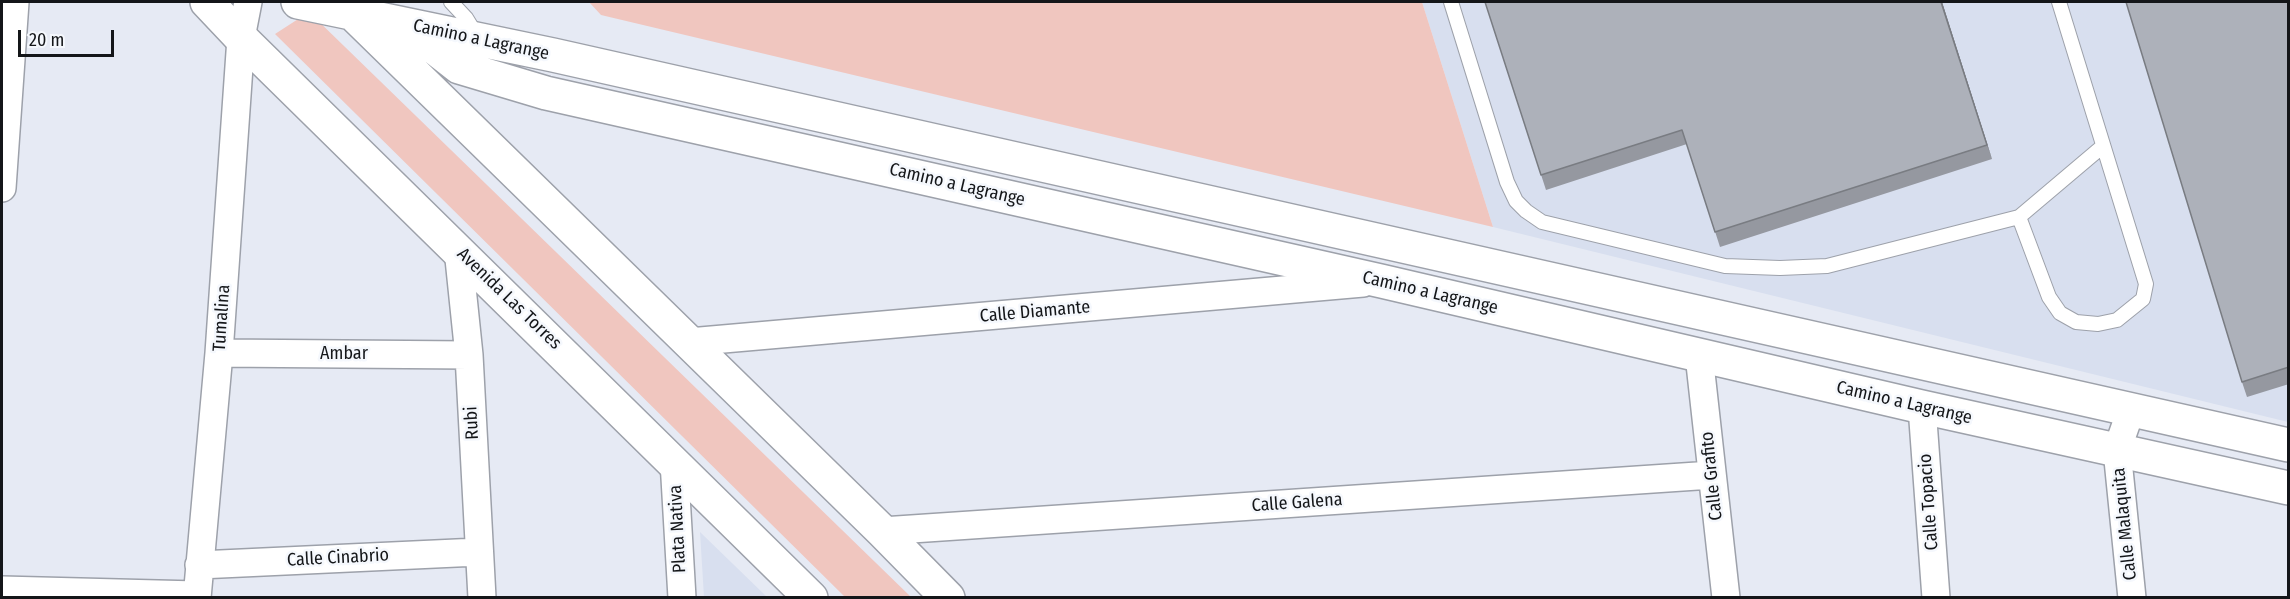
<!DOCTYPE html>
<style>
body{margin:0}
#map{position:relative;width:2290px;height:599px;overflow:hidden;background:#e6eaf4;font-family:"Fira Sans Condensed",sans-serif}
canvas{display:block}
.frame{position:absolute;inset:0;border:3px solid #141619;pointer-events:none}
.scale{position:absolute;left:18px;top:30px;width:96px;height:27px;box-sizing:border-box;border:3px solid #141619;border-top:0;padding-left:8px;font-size:18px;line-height:21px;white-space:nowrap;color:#141619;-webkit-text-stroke:4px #f5f8fd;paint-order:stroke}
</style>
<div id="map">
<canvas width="2290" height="599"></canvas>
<div class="frame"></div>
<div class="scale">20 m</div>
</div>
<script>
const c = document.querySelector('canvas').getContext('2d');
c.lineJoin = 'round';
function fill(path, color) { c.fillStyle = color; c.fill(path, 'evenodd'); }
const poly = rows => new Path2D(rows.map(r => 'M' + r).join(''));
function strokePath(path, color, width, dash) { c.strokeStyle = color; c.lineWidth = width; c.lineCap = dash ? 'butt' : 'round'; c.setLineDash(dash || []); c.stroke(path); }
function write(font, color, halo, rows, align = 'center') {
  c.font = font + ' "Fira Sans Condensed",sans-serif'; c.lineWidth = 5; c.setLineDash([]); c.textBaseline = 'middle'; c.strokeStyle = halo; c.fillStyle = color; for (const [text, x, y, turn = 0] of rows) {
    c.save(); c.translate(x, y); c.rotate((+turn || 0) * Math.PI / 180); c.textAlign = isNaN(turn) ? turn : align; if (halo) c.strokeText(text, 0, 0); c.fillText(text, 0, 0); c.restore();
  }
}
fill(poly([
 [1422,2,2288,2,2288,422,1493,227],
 [700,532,767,597,704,597]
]), '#d8dfef');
fill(poly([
 [589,2,1422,2,1493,227,601,15],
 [309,12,911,597,845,597,275,34]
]), '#f0c6bf');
const lane = poly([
 [451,2,466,18,477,36],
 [1451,2,1507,182,1516,201,1526,211,1542,222,1725,266,1780,268,1827,266,2019,217],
 [2059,2,2146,284,2143,299,2117,320,2098,324,2076,322,2060,313,2049,297,2019,217,2103,146]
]);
const street = poly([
 [2,188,15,2],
 [458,249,469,355,482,598],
 [689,342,1363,283],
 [219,353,469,355],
 [1699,355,1726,598],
 [1922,407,1936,598],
 [2131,410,2117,450,2132,598],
 [674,461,682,598],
 [882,531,1712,475],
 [199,565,478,552],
 [2,590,197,595],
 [197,598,219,353,241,38,248,2]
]);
const secondary = poly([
 [207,2,241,38,811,598],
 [298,2,553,55,2288,445],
 [350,11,882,531,948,598],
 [408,27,459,67,546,93,1381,281,1922,407,2288,488]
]);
strokePath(lane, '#9da1aa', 16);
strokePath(street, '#9da1aa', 30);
strokePath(secondary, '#9da1aa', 36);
strokePath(lane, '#fff', 14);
strokePath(street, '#fff', 27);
strokePath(secondary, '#fff', 33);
fill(poly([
 [1485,2,1942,2,1992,159,1720,247,1687,144,1546,190],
 [2289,2,2289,384,2247,397,2242,382]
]), '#9598a0');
fill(poly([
 [1941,2,1942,2,1992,159,1987,145]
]), '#797c82');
const building = poly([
 [1485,2,1941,2,1987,145,1715,232,1682,130,1541,175,1485,2],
 [2126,2,2289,2,2289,367,2242,382,2126,2]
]);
fill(building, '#adb1ba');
strokePath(building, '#797c82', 1.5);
write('18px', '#141619', '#f5f8fd', [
 ["Camino a Lagrange",481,40,12],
 ["Camino a Lagrange",957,185,13],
 ["Camino a Lagrange",1430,293,13],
 ["Avenida Las Torres",509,299,44],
 ["Calle Diamante",1035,312,-5],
 ["Tumalina",222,318,-86],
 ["Ambar",344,354],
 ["Camino a Lagrange",1904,403,13],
 ["Rubi",472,423,-93],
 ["Calle Grafito",1712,476,-96],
 ["Calle Topacio",1929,502,-94],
 ["Calle Galena",1297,503,-4],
 ["Calle Malaquita",2125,524,-96],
 ["Plata Nativa",678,529,-93],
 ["Calle Cinabrio",338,558,-3]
]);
</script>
